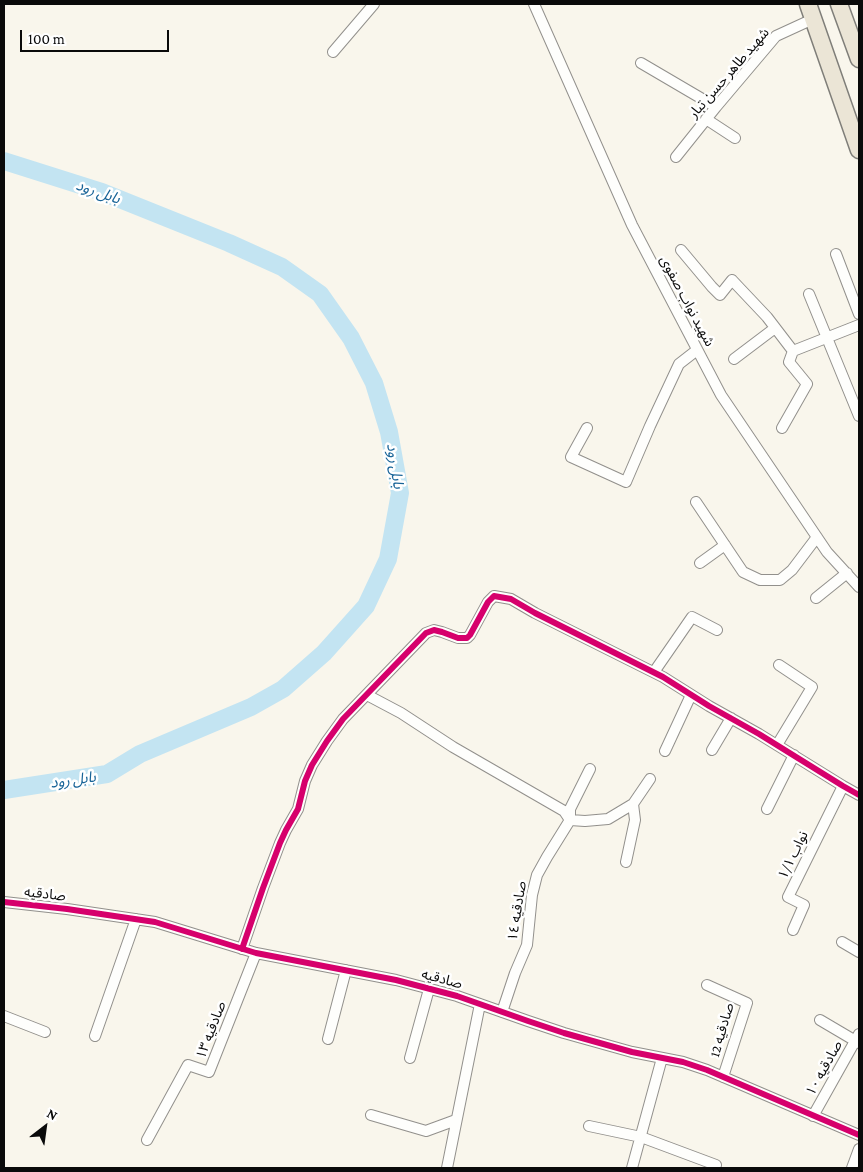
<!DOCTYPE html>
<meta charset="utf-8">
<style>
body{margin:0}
#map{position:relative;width:863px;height:1172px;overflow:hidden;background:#f9f6ec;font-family:"Crimson Pro",serif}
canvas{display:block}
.frame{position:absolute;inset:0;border:5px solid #0a0a0a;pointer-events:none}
.north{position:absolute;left:20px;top:1102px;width:50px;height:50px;-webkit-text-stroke:4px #fff;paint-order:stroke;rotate:30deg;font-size:14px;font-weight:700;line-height:20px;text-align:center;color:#0a0a0a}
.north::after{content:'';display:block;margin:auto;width:18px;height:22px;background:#0a0a0a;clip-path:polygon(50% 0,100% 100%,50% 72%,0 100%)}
.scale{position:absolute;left:20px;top:30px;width:149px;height:22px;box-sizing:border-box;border:2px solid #0a0a0a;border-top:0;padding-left:6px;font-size:15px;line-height:18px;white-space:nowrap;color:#0a0a0a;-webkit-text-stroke:4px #fff;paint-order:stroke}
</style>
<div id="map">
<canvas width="863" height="1172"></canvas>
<div class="frame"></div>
<div class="north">N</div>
<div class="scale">100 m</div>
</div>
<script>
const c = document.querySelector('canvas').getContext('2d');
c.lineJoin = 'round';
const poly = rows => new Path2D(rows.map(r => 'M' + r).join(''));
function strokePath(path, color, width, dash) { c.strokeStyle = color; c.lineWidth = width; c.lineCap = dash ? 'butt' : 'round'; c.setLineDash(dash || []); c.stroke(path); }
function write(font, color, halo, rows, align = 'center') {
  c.font = font + ' "Crimson Pro","Noto Sans Arabic",serif'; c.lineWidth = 5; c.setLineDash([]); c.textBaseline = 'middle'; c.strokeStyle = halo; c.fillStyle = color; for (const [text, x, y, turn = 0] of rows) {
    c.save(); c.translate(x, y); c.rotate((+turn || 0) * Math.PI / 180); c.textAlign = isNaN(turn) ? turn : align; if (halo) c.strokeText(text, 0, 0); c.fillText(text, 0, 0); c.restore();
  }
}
strokePath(poly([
 [4,161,102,192,229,243,282,267,320,294,351,338,374,383,389,432,400,493,388,559,366,606,324,653,283,689,251,707,140,754,107,774,4,790]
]), '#c3e4f2', 18);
const street = poly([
 [534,4,632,225,721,395,827,552,859,587],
 [333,52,374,4],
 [641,63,716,107],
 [706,119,735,138],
 [676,157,716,107,776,36,813,19],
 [681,250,712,287,720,295,732,280,767,317,793,351],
 [836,254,859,314],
 [809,294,859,416],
 [734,359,775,328],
 [587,428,571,457,626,482,650,426,679,364,697,350],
 [782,428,807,384,789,362,793,351,859,325],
 [696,502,743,572,760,580,780,580,792,570,817,537],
 [700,563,725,545],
 [816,598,847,573],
 [654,672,692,617,717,630],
 [367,695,401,713,453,747,564,811,570,820,570,809,590,769],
 [777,745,812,687,779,665],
 [712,750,731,718],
 [665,751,691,695],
 [767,809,794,755],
 [626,862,635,820,633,804],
 [4,902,67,909,155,922,256,953,396,980,457,996,528,1021,564,1033,632,1052,683,1062,707,1070,859,1135],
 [793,930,804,905,788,897,843,786],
 [842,942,859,952],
 [242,949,263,888,280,843,286,830,298,809,305,781,312,765,327,741,343,719,426,633,434,630,442,632,458,638,467,638,470,635,488,602,494,596,511,599,535,613,663,677,709,706,759,734,843,786,859,795],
 [707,985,747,1003,723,1077],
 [502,1012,515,973,527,945,532,895,537,875,547,857,570,820,585,821,608,819,633,804,650,779],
 [4,1016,45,1032],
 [820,1020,859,1043],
 [95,1036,136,919],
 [328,1039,346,970],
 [410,1058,429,989],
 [371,1115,426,1131,456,1120],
 [813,1116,859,1034],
 [589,1126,641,1137,716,1165],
 [147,1140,188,1065,209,1072,256,953],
 [447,1168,480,1004],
 [632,1168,662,1058],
 [852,1168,859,1149]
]);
const primary = poly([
 [808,4,859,150],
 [839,4,859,59]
]);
strokePath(street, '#92908c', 12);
strokePath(primary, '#7f7e79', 19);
strokePath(street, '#fefefc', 10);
strokePath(primary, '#ebe5d6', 16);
strokePath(poly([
 [4,902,67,909,155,922,256,953,396,980,457,996,528,1021,564,1033,632,1052,683,1062,707,1070,859,1135],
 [242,949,263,888,280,843,286,830,298,809,305,781,312,765,327,741,343,719,426,633,434,630,442,632,458,638,467,638,470,635,488,602,494,596,511,599,535,613,663,677,709,706,759,734,843,786,859,795]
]), '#d6006c', 6);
write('14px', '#0a0a0a', '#fff', [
 ["شهید طاهر حسن تبار",729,73,-49],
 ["شهید نواب صفوی",687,301,62],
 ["نواب ۱/۱",793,855,-64],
 ["صادقیه",45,894,6],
 ["صادقيه ١٤",517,911,-81],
 ["صادقیه",442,979,15],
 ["صادقیه ۱۳",211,1030,-69],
 ["صادقیه 12",722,1030,-74],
 ["صادقیه ۱۰",824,1068,-61]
]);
write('italic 15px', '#176397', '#fff', [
 ["بابل رود",98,192,19],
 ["بابل رود",395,466,81],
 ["بابل رود",73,780,-8]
]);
</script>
